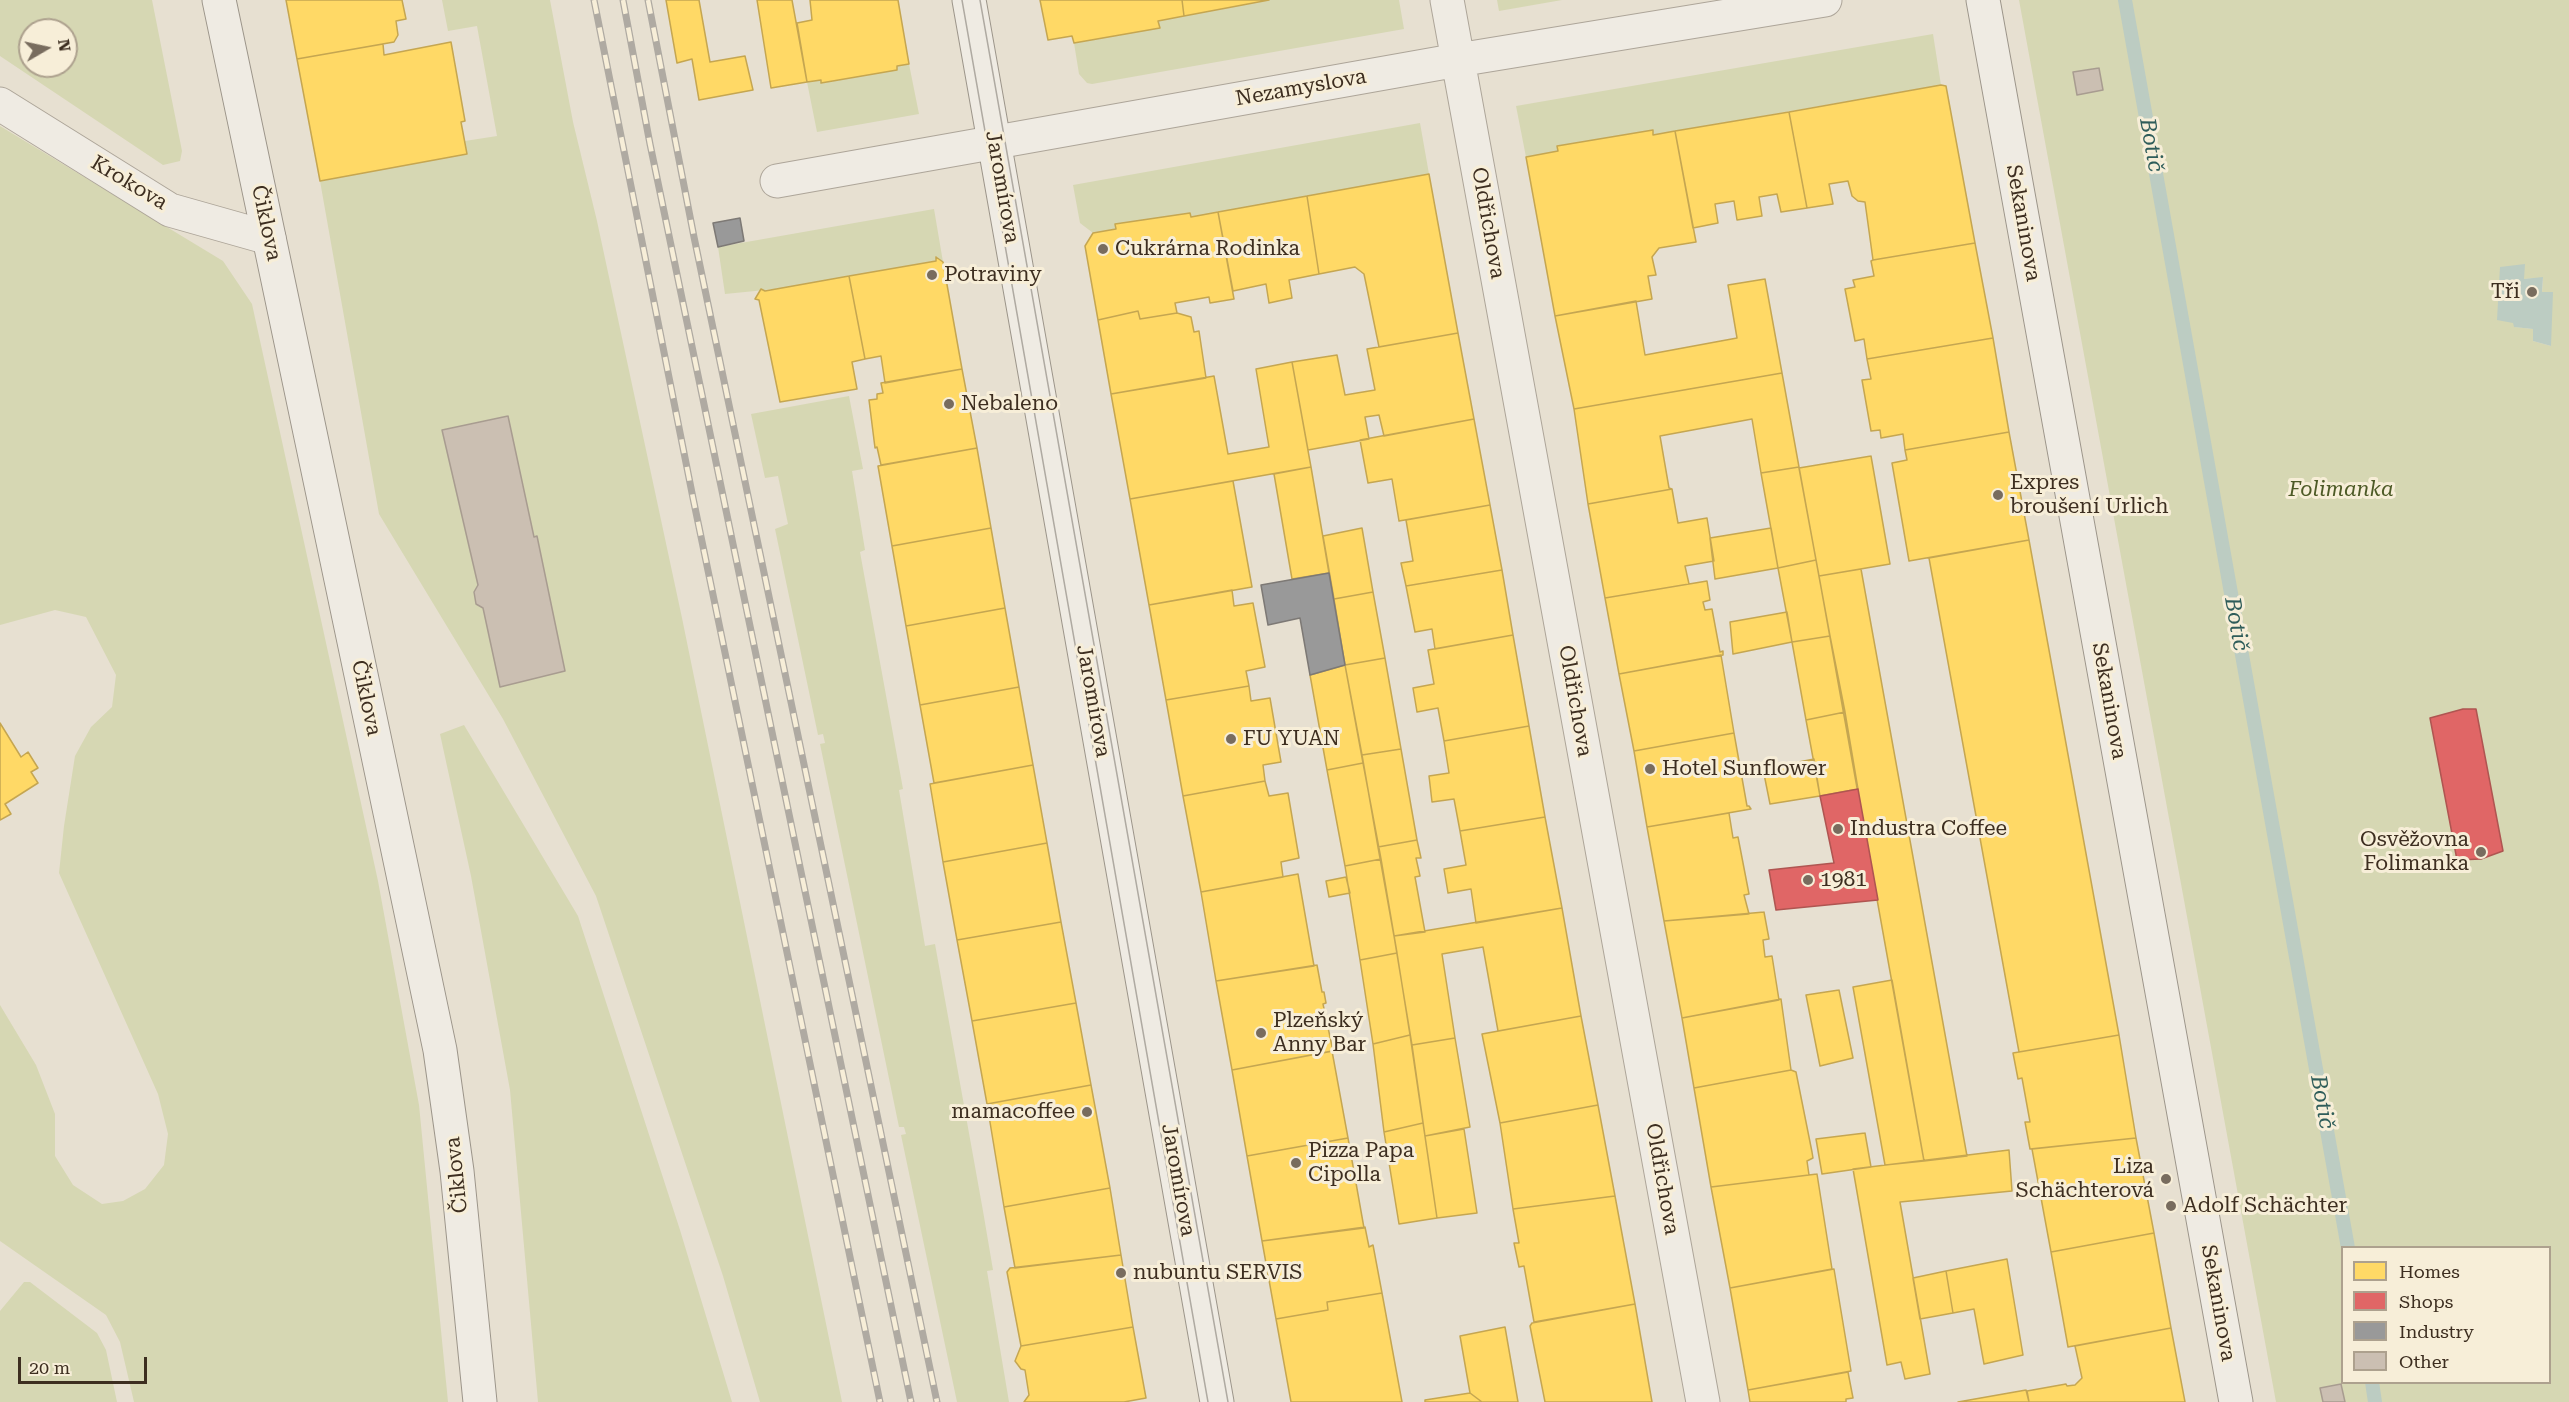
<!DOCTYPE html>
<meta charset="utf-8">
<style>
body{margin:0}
#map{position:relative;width:2569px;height:1402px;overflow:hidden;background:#e7e0d1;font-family:"Roboto Serif",serif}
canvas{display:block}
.legend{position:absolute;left:2341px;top:1246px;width:210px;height:138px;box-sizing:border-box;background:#f7eed8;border:2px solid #ada18e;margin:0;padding:8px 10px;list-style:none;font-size:18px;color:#3d2e20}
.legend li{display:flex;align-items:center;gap:12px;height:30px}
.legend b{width:30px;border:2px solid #ada18e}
.north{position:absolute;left:18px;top:18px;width:60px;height:60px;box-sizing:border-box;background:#f7eed8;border:2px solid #ada18e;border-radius:50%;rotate:81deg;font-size:16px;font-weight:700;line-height:24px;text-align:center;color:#3d2e20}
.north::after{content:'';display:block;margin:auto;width:21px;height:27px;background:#786c5e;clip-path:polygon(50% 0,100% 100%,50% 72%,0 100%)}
.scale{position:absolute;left:18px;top:1357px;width:129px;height:27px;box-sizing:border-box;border:3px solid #3d2e20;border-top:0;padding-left:8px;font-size:18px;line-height:21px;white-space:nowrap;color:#3d2e20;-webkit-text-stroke:4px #f7eed8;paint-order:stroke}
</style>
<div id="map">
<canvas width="2569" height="1402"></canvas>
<ul class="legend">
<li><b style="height:16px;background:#ffd966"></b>Homes</li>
<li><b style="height:16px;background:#e06666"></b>Shops</li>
<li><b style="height:16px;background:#999"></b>Industry</li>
<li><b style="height:16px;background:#cbbfb2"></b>Other</li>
</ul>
<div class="north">N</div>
<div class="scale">20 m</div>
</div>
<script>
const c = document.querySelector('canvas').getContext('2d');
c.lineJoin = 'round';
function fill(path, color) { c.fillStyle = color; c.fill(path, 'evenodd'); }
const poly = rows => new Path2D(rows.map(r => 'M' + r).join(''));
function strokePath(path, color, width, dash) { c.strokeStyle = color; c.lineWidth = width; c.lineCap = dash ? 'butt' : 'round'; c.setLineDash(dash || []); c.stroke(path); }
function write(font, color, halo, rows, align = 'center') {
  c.font = font + ' "Roboto Serif",serif'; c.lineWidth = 6; c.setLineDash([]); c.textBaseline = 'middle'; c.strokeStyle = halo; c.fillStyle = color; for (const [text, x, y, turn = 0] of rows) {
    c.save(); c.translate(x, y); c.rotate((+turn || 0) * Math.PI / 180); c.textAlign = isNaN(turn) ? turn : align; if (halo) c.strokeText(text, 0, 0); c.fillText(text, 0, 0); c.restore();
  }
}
fill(poly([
 [0,0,152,0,182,151,180,161,163,165,0,56],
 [30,30,66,30,66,66,30,66],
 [442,0,550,0,573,122,597,221,682,618,842,1402,760,1402,723,1276,596,896,503,719,379,514,320,181,467,154,465,141,497,136,477,26,448,31],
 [507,416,534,537,537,536,565,671,500,687,483,608,476,603,474,592,478,585,442,430],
 [1269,0,1399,0,1404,29,1092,84,1087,83,1079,74,1074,43,1160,28,1158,21],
 [1497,0,1562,0,1499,11],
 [2019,0,2569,0,2569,1402,2345,1402,2341,1384,2320,1388,2323,1402,2276,1402],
 [2098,68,2103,90,2077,94,2073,72],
 [2524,264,2524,279,2543,278,2542,292,2551,346,2533,341,2533,329,2515,327],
 [2463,709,2476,709,2503,851,2481,859,2457,859,2430,718],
 [2342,1248,2550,1248,2550,1382,2342,1382],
 [1933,34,1941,85,1653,135,1653,131,1557,146,1558,151,1526,157,1516,106],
 [909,64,919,114,817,132,807,82,821,80,822,83,897,70,897,66],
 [1420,123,1429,174,1191,217,1190,213,1116,224,1116,229,1093,233,1080,223,1073,185],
 [0,126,223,261,252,304,378,881,419,1105,448,1402,134,1402,120,1342,106,1315,0,1241,0,1005,36,1065,55,1114,55,1156,73,1185,102,1204,123,1201,145,1189,164,1165,168,1134,158,1094,59,873,64,826,75,756,91,727,112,707,116,675,86,617,55,610,0,625],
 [934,209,943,262,937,257,935,261,785,288,725,294,718,247],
 [849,396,863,469,852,471,865,550,860,552,903,789,899,790,925,946,935,944,983,1211,993,1270,987,1271,1009,1402,957,1402,901,1135,906,1134,904,1127,899,1127,820,744,825,743,823,734,818,735,775,529,788,524,778,476,765,478,751,414],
 [464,725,578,916,680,1230,732,1402,538,1402,510,1090,471,876,440,734],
 [24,1282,30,1282,97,1333,106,1350,117,1402,0,1402,0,1311]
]), '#d6d7b3');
fill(poly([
 [2525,264,2524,279,2543,277,2542,292,2553,292,2551,346,2533,341,2533,329,2514,327,2513,323,2497,320,2500,267]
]), '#bcccc2');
const homes = poly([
 [286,0,402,0,406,19,396,21,398,35,394,42,297,59,286,0],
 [666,0,699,0,710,62,745,56,753,90,699,100,692,59,677,63,666,0],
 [757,0,792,0,807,82,771,88,757,0],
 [810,0,898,0,909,64,897,66,897,70,821,83,821,80,807,82,797,23,812,20,810,0],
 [1040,0,1182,0,1184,16,1158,21,1160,28,1074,43,1072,36,1048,40,1040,0],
 [1182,0,1269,0,1184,16,1182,0],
 [451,42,465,121,461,122,467,154,320,181,297,59,383,44,384,55,451,42],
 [1941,85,1946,86,1975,243,1873,260,1865,202,1858,201,1852,196,1848,181,1829,184,1833,204,1807,208,1789,112,1941,85],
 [1789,112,1807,208,1781,212,1777,194,1759,197,1762,216,1737,220,1734,201,1715,204,1718,223,1693,228,1675,131,1789,112],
 [1653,130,1653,135,1675,131,1696,242,1659,248,1652,257,1656,275,1648,276,1652,299,1555,316,1526,157,1558,151,1557,146,1653,130],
 [1429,174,1458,333,1379,347,1364,274,1355,267,1319,274,1307,196,1429,174],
 [1307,196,1319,274,1289,280,1292,298,1269,303,1266,284,1233,291,1218,212,1307,196],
 [1218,212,1234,299,1210,303,1209,297,1175,303,1177,313,1140,319,1138,311,1098,320,1085,246,1093,233,1116,229,1115,224,1190,213,1191,217,1218,212],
 [1975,243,1993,338,1867,359,1864,339,1855,341,1845,289,1855,287,1853,280,1874,276,1871,261,1873,260,1975,243],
 [936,257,943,262,962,369,885,383,881,356,865,359,849,276,936,261,936,257],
 [849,276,865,359,852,362,857,389,780,402,759,300,755,299,761,289,765,291,849,276],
 [1765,279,1782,373,1574,409,1555,316,1636,301,1645,355,1737,338,1728,285,1765,279],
 [1138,311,1140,319,1177,313,1191,317,1194,332,1199,331,1206,378,1111,394,1098,320,1138,311],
 [1458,333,1474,419,1384,436,1379,415,1365,417,1369,439,1308,450,1292,362,1337,355,1345,395,1375,390,1367,349,1458,333],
 [1993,338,2009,432,1905,450,1903,434,1881,438,1880,430,1871,431,1862,380,1871,379,1867,359,1993,338],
 [1292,362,1311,467,1130,499,1111,394,1214,376,1228,454,1269,447,1256,369,1292,362],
 [962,369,977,448,881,465,877,447,875,448,869,400,877,399,877,394,883,393,881,383,962,369],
 [1782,373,1799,467,1761,473,1752,419,1660,436,1669,488,1672,489,1588,504,1574,409,1782,373],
 [1474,419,1490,505,1399,521,1392,479,1368,483,1360,440,1474,419],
 [2009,432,2029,540,1909,561,1892,463,1907,460,1905,450,2009,432],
 [977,448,991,528,892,546,878,466,977,448],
 [1871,456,1890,564,1819,576,1799,468,1871,456],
 [1311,467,1329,573,1292,579,1274,474,1311,467],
 [1799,467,1816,560,1778,568,1761,473,1799,467],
 [1233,481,1252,587,1149,605,1130,499,1233,481],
 [1672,489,1678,523,1707,518,1714,561,1685,566,1689,584,1605,598,1588,504,1672,489],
 [1490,505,1502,570,1406,586,1401,563,1413,561,1406,520,1490,505],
 [991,528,1005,608,906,626,892,546,991,528],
 [1362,528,1373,592,1334,599,1323,536,1362,528],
 [1771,528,1778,568,1715,579,1710,538,1771,528],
 [2029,540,2119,1035,2019,1052,1929,558,2029,540],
 [1816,560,1830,636,1792,642,1778,568,1816,560],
 [1861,569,1967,1156,1924,1161,1819,576,1861,569],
 [1502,570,1513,635,1435,649,1432,629,1415,632,1406,586,1502,570],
 [1707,581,1710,600,1703,602,1705,610,1712,609,1720,652,1723,651,1723,655,1619,674,1605,598,1707,581],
 [1232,590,1234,606,1253,603,1265,667,1246,671,1249,686,1166,700,1149,605,1232,590],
 [1373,592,1385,658,1345,665,1334,599,1373,592],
 [1005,608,1019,687,920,705,906,626,1005,608],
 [1787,612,1792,642,1733,654,1730,622,1787,612],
 [1513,635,1529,726,1444,741,1438,708,1417,712,1413,688,1434,684,1428,650,1513,635],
 [1830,636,1845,712,1806,720,1792,642,1830,636],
 [1721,655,1734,733,1634,751,1619,674,1721,655],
 [1385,658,1401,749,1362,755,1345,665,1385,658],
 [1345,665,1363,763,1327,770,1310,675,1345,665],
 [1249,686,1251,701,1270,698,1281,762,1263,765,1265,781,1183,796,1166,700,1249,686],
 [1019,687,1033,765,934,783,920,705,1019,687],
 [1845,712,1858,789,1820,796,1806,720,1845,712],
 [0,723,21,757,28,752,38,768,31,772,38,783,5,804,11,814,0,820,0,723],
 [1529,726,1545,817,1460,831,1454,799,1432,802,1429,776,1449,773,1444,741,1529,726],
 [1734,733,1747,806,1749,806,1751,809,1647,827,1634,751,1734,733],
 [1401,749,1417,840,1378,847,1362,755,1401,749],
 [1814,759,1820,796,1770,804,1763,769,1814,759],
 [1363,763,1381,859,1345,866,1327,770,1363,763],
 [1033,765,1047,843,943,862,930,784,1033,765],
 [1265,781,1269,796,1288,793,1299,858,1281,862,1283,877,1201,892,1183,796,1265,781],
 [1729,813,1733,838,1738,837,1749,894,1744,895,1749,914,1664,921,1647,827,1729,813],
 [1545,817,1562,908,1476,923,1471,889,1448,893,1444,869,1466,865,1460,831,1545,817],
 [1417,840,1421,858,1416,858,1420,876,1415,877,1425,932,1394,936,1378,847,1417,840],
 [1047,843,1061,922,957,940,943,862,1047,843],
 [1381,859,1397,953,1360,960,1345,866,1381,859],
 [1298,874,1314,966,1216,981,1201,892,1298,874],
 [1346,877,1350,893,1329,897,1326,881,1346,877],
 [1562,908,1581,1016,1498,1031,1483,947,1442,954,1455,1038,1412,1045,1394,936,1562,908],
 [1764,912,1769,939,1763,940,1765,957,1772,956,1779,1000,1682,1018,1664,921,1764,912],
 [1061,922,1076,1003,972,1021,957,940,1061,922],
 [1397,953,1410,1035,1373,1044,1360,960,1397,953],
 [1317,965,1322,992,1324,992,1326,1003,1323,1004,1333,1051,1232,1070,1216,981,1317,965],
 [1892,980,1924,1161,1885,1165,1853,987,1892,980],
 [1839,990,1853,1058,1820,1066,1806,995,1839,990],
 [1781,999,1791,1070,1694,1088,1682,1018,1781,999],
 [1076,1003,1091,1085,987,1104,972,1021,1076,1003],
 [1581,1016,1598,1105,1500,1123,1482,1034,1581,1016],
 [1410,1035,1423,1123,1384,1132,1373,1044,1410,1035],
 [2119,1035,2136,1138,2030,1149,2025,1122,2030,1122,2022,1078,2018,1079,2013,1053,2119,1035],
 [1455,1038,1470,1127,1425,1136,1412,1045,1455,1038],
 [1332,1051,1348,1138,1247,1156,1232,1070,1332,1051],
 [1791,1070,1796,1072,1812,1152,1813,1158,1807,1161,1809,1175,1711,1187,1694,1088,1791,1070],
 [1091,1085,1110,1188,1004,1207,987,1104,1091,1085],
 [1598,1105,1615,1196,1513,1209,1500,1123,1598,1105],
 [1423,1123,1437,1218,1399,1224,1384,1132,1423,1123],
 [1464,1129,1477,1213,1437,1218,1425,1136,1464,1129],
 [1865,1133,1871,1167,1822,1174,1816,1139,1865,1133],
 [1348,1138,1364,1228,1262,1241,1247,1156,1348,1138],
 [2136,1138,2154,1233,2051,1252,2032,1149,2136,1138],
 [2009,1150,2012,1191,1900,1202,1930,1374,1905,1379,1901,1362,1887,1365,1853,1169,2009,1150],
 [1817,1174,1832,1269,1730,1288,1711,1187,1817,1174],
 [1110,1188,1121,1255,1015,1268,1004,1207,1110,1188],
 [1615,1196,1635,1304,1534,1322,1524,1266,1519,1267,1514,1243,1519,1243,1513,1209,1615,1196],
 [1365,1227,1369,1247,1373,1245,1382,1293,1327,1302,1328,1310,1276,1319,1262,1241,1365,1227],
 [2154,1233,2171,1328,2068,1347,2051,1252,2154,1233],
 [1121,1255,1133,1327,1021,1346,1007,1272,1010,1268,1121,1255],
 [2007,1259,2023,1355,1984,1364,1974,1309,1953,1313,1946,1271,2007,1259],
 [1834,1269,1851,1371,1748,1390,1730,1288,1834,1269],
 [1946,1271,1953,1313,1920,1319,1913,1278,1946,1271],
 [1382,1293,1402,1402,1291,1402,1276,1319,1328,1310,1327,1302,1382,1293],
 [1635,1304,1652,1402,1545,1402,1530,1326,1532,1323,1635,1304],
 [1133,1327,1146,1398,1124,1402,1024,1402,1029,1395,1025,1370,1021,1369,1015,1361,1021,1346,1133,1327],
 [1505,1327,1518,1402,1482,1402,1470,1393,1460,1336,1505,1327],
 [2171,1328,2185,1402,2029,1402,2027,1391,2066,1384,2067,1386,2075,1385,2082,1378,2075,1346,2171,1328],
 [1848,1372,1853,1398,1846,1399,1846,1402,1750,1402,1748,1390,1848,1372],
 [2026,1390,2029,1402,1958,1402,2026,1390],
 [1470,1393,1482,1402,1425,1402,1425,1400,1470,1393]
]);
fill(homes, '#ffd966');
strokePath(homes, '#c5a651', 1.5);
const shops = poly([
 [2463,709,2476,709,2503,851,2481,859,2457,860,2430,718,2463,709],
 [1858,789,1878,900,1776,910,1769,870,1834,863,1820,796,1858,789]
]);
fill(shops, '#e06666');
strokePath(shops, '#af5551', 1.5);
const industry = poly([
 [740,218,744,241,718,247,713,223,740,218],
 [1329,573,1345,665,1310,675,1300,618,1268,625,1261,585,1329,573]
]);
fill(industry, '#999');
strokePath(industry, '#7d7975', 1.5);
strokePath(poly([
 [2125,0,2348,1248],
 [2372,1382,2375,1402]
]), '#bcccc2', 14);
const building = poly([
 [2099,68,2103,90,2077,95,2073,72,2099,68],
 [508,416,534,537,537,536,565,671,500,687,483,608,476,604,474,592,478,585,442,430,508,416],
 [2341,1384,2345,1402,2323,1402,2320,1388,2341,1384]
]);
fill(building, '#cbbfb2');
strokePath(building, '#a89c90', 1.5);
const street = poly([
 [1447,0,1703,1402],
 [0,104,170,210,269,238],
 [777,181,1458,60,1825,0]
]);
const secondary = poly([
 [219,0,440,1050,457,1171,480,1402],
 [969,0,1217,1402],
 [1983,0,2236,1402]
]);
strokePath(street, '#ada599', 35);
strokePath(secondary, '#9c958a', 35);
strokePath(street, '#efebe3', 33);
strokePath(secondary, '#efebe3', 33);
strokePath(poly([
 [962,0,1208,1402],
 [980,0,1228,1402]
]), '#afaaa2', 1.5);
const rail = poly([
 [594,0,693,498,880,1402],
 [623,0,650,144,911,1402],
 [648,0,694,237,937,1402]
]);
strokePath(rail, '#afaaa2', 7);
strokePath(rail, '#f7eed8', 4.5, [14]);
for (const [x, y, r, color] of [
 [1103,249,6,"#786c5e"],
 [932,275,6,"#786c5e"],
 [2532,292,6,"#786c5e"],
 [949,404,6,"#786c5e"],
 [1998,495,6,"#786c5e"],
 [1231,739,6,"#786c5e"],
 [1650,769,6,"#786c5e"],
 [1838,829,6,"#786c5e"],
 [2481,852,6,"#786c5e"],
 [1808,880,6,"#786c5e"],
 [1261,1033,6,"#786c5e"],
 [1087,1112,6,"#786c5e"],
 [1296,1163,6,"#786c5e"],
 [2166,1179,6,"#786c5e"],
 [2171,1206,6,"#786c5e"],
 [1121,1273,6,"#786c5e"]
]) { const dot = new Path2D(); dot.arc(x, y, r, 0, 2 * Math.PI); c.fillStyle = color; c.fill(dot); strokePath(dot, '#f7eed8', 2); }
write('21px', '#3d2e20', '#f7eed8', [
 ["Nezamyslova",1301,88,-10],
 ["Krokova",129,183,31],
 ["Jaromírova",1002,187,80],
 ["Čiklova",266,223,78],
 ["Oldřichova",1488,223,80],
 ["Sekaninova",2023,223,80],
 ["Čiklova",366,698,78],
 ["Jaromírova",1093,701,80],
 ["Oldřichova",1575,701,80],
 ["Sekaninova",2109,701,80],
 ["Čiklova",457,1175,-96],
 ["Oldřichova",1662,1179,80],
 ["Jaromírova",1178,1180,80],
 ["Sekaninova",2218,1303,80]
]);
write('21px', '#3d2e20', '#f7eed8', [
 ["Cukrárna Rodinka",1115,249],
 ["Potraviny",944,275],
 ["Tři",2520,292,"right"],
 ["Nebaleno",961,404],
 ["Expres",2010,483],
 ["broušení Urlich",2010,507],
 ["FU YUAN",1243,739],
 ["Hotel Sunflower",1662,769],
 ["Industra Coffee",1850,829],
 ["Osvěžovna",2469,840,"right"],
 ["Folimanka",2469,864,"right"],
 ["1981",1820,880],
 ["Plzeňský",1273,1021],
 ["Anny Bar",1273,1045],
 ["mamacoffee",1075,1112,"right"],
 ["Pizza Papa",1308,1151],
 ["Cipolla",1308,1175],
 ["Liza",2154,1167,"right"],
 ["Schӓchterová",2154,1191,"right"],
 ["Adolf Schӓchter",2183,1206],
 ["nubuntu SERVIS",1133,1273]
], 'left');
write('italic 21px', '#4d5a26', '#f7eed8', [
 ["Folimanka",2341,490]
]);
write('italic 22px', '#2f5d5a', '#f7eed8', [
 ["Botič",2151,145,80],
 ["Botič",2236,624,80],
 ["Botič",2322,1102,80]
]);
</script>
